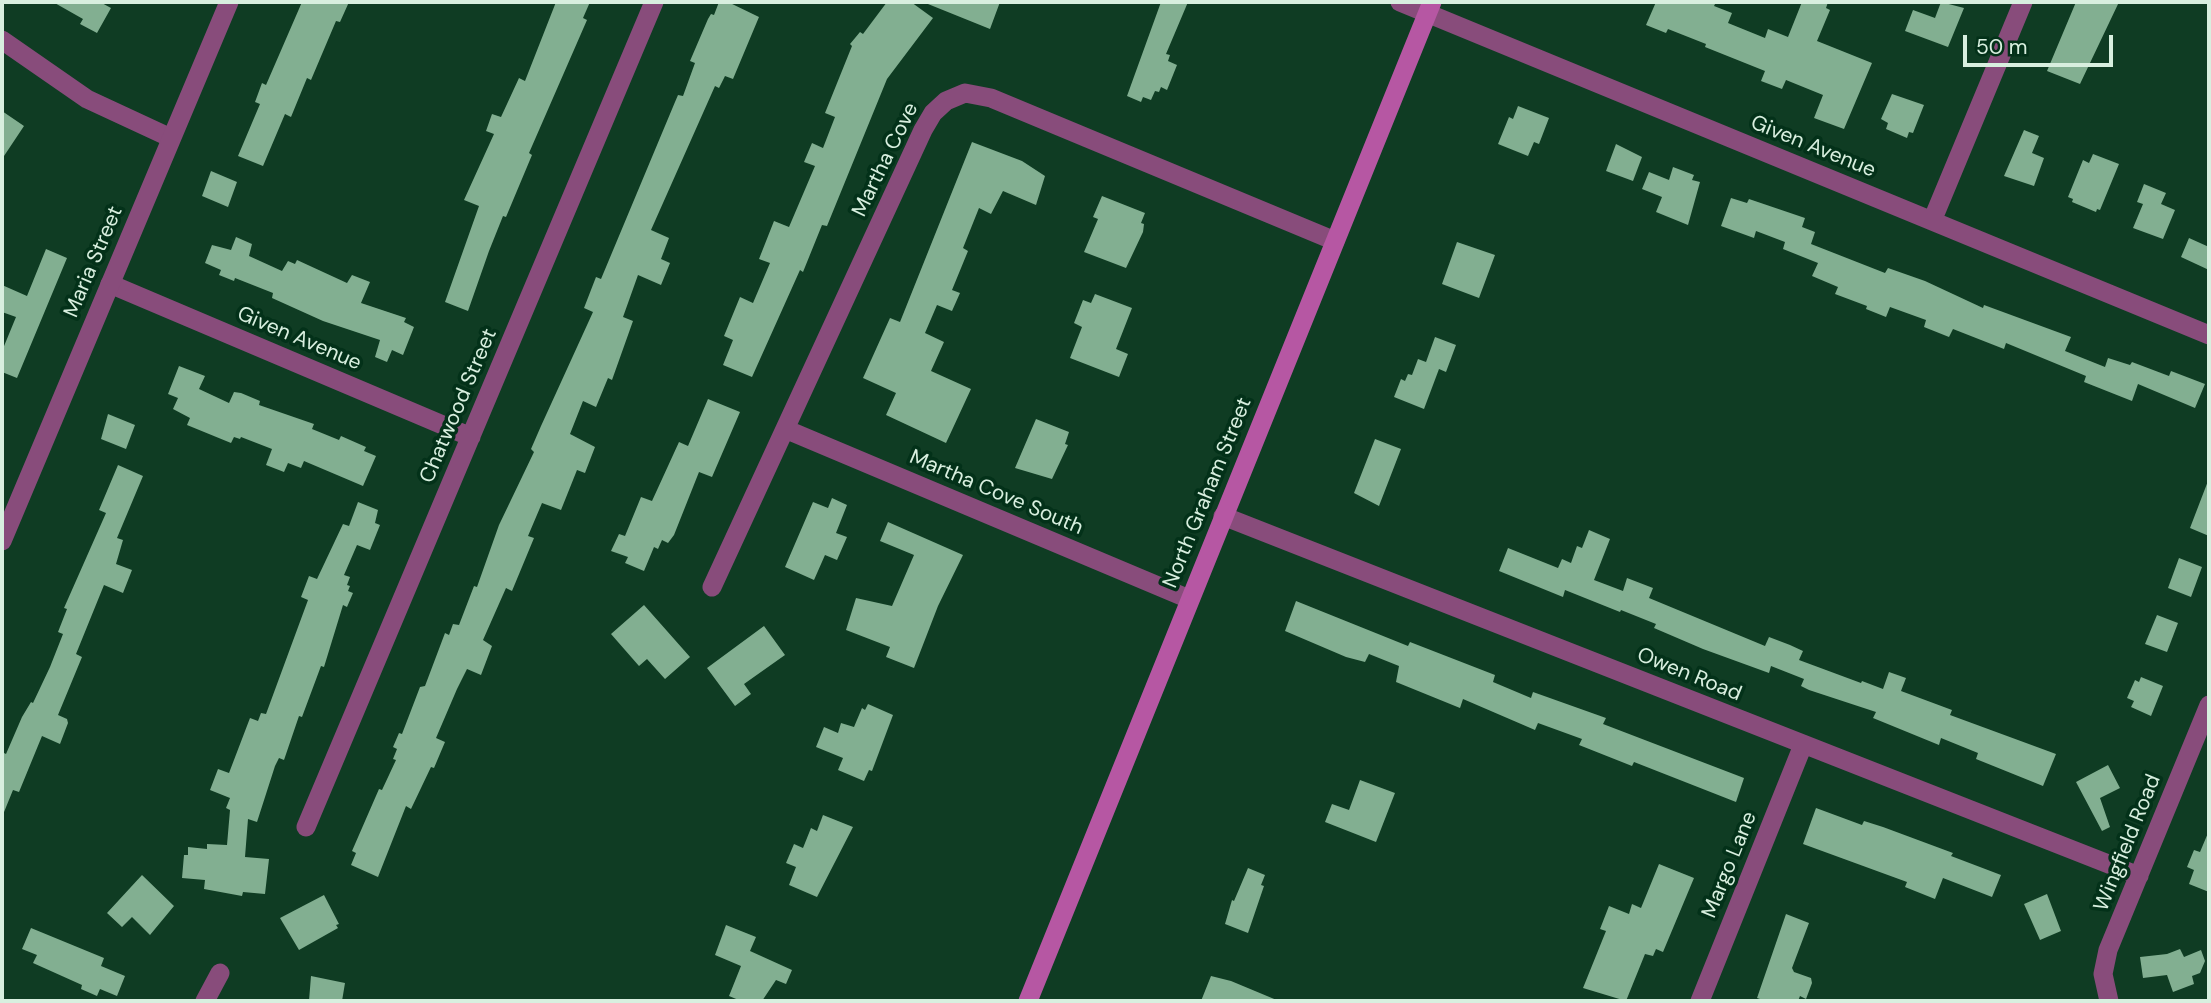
<!DOCTYPE html>
<style>
body{margin:0}
#map{position:relative;width:2211px;height:1003px;overflow:hidden;background:#0f3c23;font-family:"DM Sans",sans-serif}
canvas{display:block}
.frame{position:absolute;inset:0;border:4px solid #d8efdf;pointer-events:none}
.scale{position:absolute;left:1963px;top:35px;width:150px;height:32px;box-sizing:border-box;border:4px solid #d8efdf;border-top:0;padding-left:9px;font-size:21px;line-height:24px;white-space:nowrap;color:#d8efdf;-webkit-text-stroke:5px #033119;paint-order:stroke}
</style>
<div id="map">
<canvas width="2211" height="1003"></canvas>
<div class="frame"></div>
<div class="scale">50 m</div>
</div>
<script>
const c = document.querySelector('canvas').getContext('2d');
c.lineJoin = 'round';
function fill(path, color) { c.fillStyle = color; c.fill(path, 'evenodd'); }
const poly = rows => new Path2D(rows.map(r => 'M' + r).join(''));
function strokePath(path, color, width, dash) { c.strokeStyle = color; c.lineWidth = width; c.lineCap = dash ? 'butt' : 'round'; c.setLineDash(dash || []); c.stroke(path); }
function write(font, color, halo, rows, align = 'center') {
  c.font = font + ' "DM Sans",sans-serif'; c.lineWidth = 7; c.setLineDash([]); c.textBaseline = 'middle'; c.strokeStyle = halo; c.fillStyle = color; for (const [text, x, y, turn = 0] of rows) {
    c.save(); c.translate(x, y); c.rotate((+turn || 0) * Math.PI / 180); c.textAlign = isNaN(turn) ? turn : align; if (halo) c.strokeText(text, 0, 0); c.fillText(text, 0, 0); c.restore();
  }
}
fill(poly([
 [53,2,100,2,111,8,97,33,80,24,83,19],
 [302,2,349,2,340,22,336,21,311,80,307,78,291,117,285,114,263,166,238,156,260,104,255,102,262,83,266,85],
 [556,2,590,2,583,18,587,20,529,153,532,155,506,217,503,216,489,251,468,311,445,302,479,206,464,200,494,134,486,131,492,114,501,117,519,78,525,81],
 [719,2,728,2,759,17,733,79,725,76,719,88,715,86,651,230,669,238,661,259,670,263,661,285,638,275,623,317,633,321,612,380,608,378,596,407,583,401,570,434,595,447,585,473,577,470,561,510,542,503,528,536,534,538,512,591,506,588,483,640,492,646,481,675,467,669,457,689,436,738,445,742,434,768,431,767,411,809,406,806,378,877,351,865,356,853,352,851,379,789,382,790,396,760,393,759,397,749,393,747,399,733,402,734,420,687,425,686,445,633,449,635,453,624,459,625,474,586,477,587,499,525,534,452,531,449,541,426,593,312,584,308,596,277,601,279,675,102,678,95,683,96,695,63,690,61,708,19,711,14,714,15],
 [887,2,911,2,933,18,887,79,827,226,822,225,803,272,800,270,752,377,723,365,733,340,724,336,740,297,753,303,770,263,759,259,774,221,789,227,815,166,804,162,812,143,823,148,835,117,825,113,852,46,850,44,860,32,863,34],
 [923,2,1000,2,990,29],
 [1161,2,1188,2,1166,54,1170,55,1168,61,1177,65,1167,90,1161,87,1159,92,1155,91,1151,100,1143,97,1141,102,1127,96],
 [1656,2,1716,2,1714,6,1732,13,1728,23,1765,38,1768,29,1788,37,1802,2,1828,2,1826,8,1830,10,1817,41,1872,63,1844,129,1814,118,1823,95,1786,80,1782,89,1761,81,1765,71,1705,47,1706,44,1668,29,1666,33,1646,25],
 [1941,2,1964,8,1948,47,1905,31,1913,10,1935,18],
 [2076,2,2119,2,2080,84,2047,71],
 [1892,94,1924,105,1913,133,1909,132,1907,138,1886,129,1888,123,1881,119],
 [1518,106,1549,118,1539,144,1534,142,1528,156,1498,144,1509,117,1513,119],
 [2,111,24,126,2,159],
 [2024,130,2039,136,2032,153,2044,158,2034,186,2004,176],
 [972,142,1022,161,1045,176,1036,205,1003,191,991,214,979,208,963,248,968,251,952,290,960,293,952,311,937,305,925,333,944,342,931,371,971,389,946,443,886,415,896,393,863,378,890,318,900,322],
 [1616,144,1642,157,1633,181,1606,171],
 [2093,154,2119,164,2100,210,2097,209,2096,212,2072,202,2073,199,2068,197,2083,160,2089,163],
 [1673,167,1694,175,1692,180,1700,182,1688,225,1656,212,1662,197,1642,189,1649,172,1669,180],
 [211,171,237,182,228,207,202,196],
 [2144,184,2166,193,2161,204,2175,210,2163,239,2133,228,2143,204,2137,202],
 [1102,196,1145,213,1141,223,1144,224,1143,232,1126,268,1084,252,1098,219,1093,217],
 [1731,198,1747,203,1749,199,1805,218,1802,227,1815,232,1811,244,1885,273,1888,268,1925,281,1983,308,1984,305,2071,337,2065,351,2105,367,2108,358,2130,365,2132,362,2169,376,2171,371,2205,384,2195,408,2138,384,2132,401,2084,382,2086,376,2006,343,2004,349,1953,329,1949,337,1924,327,1926,320,1890,307,1886,317,1866,309,1867,306,1835,294,1838,287,1812,276,1818,263,1783,249,1785,242,1756,231,1754,238,1721,226],
 [236,237,252,244,249,256,282,271,288,261,295,264,297,260,347,283,352,275,370,282,361,303,406,318,404,322,414,327,403,355,392,350,387,362,375,357,380,340,323,321,272,298,273,293,235,278,234,281,219,275,221,270,205,263,212,245,231,250],
 [2189,238,2209,247,2209,270,2181,257],
 [1457,242,1495,255,1479,298,1442,284],
 [46,249,67,258,17,378,2,372,2,351,16,317,2,312,2,285,27,296],
 [1095,294,1132,308,1116,349,1128,354,1119,377,1070,358,1082,327,1074,323,1083,300,1091,303],
 [1435,337,1456,345,1446,372,1439,369,1424,409,1394,397,1401,379,1405,381,1408,374,1412,375,1418,359,1426,362],
 [179,366,205,376,199,389,229,403,234,392,241,393,260,401,259,405,314,424,312,429,339,440,341,436,366,447,364,451,376,456,363,486,304,461,301,468,288,463,284,472,266,465,272,449,241,437,240,439,234,437,231,443,187,425,190,418,173,409,178,398,168,394],
 [708,399,740,412,712,477,699,472,674,535,668,543,662,540,658,549,654,547,644,571,625,563,628,557,611,551,619,534,625,536,641,497,652,501,679,442,688,446],
 [108,414,135,425,126,449,101,439],
 [1036,419,1069,432,1065,444,1068,445,1052,479,1015,468],
 [1375,439,1401,449,1379,506,1354,493],
 [118,465,143,476,117,538,123,540,116,564,132,570,123,593,104,585,76,654,82,657,58,715,67,719,68,723,60,744,42,736,19,792,13,790,2,817,2,752,6,754,22,717,31,702,33,703,50,667,63,634,58,632,67,609,64,608,106,513,99,510],
 [2208,481,2209,481,2209,536,2190,528],
 [832,498,847,505,836,533,847,537,837,560,825,555,814,580,785,567,813,502,828,508],
 [358,502,378,510,375,523,380,525,370,550,357,545,344,575,350,577,347,585,350,586,348,591,353,593,347,607,343,605,324,667,321,666,302,717,299,716,284,760,279,758,275,766,257,822,248,819,245,857,269,859,265,894,243,892,242,896,204,889,205,880,182,878,184,855,188,855,188,847,207,849,207,844,227,845,230,810,226,808,230,798,210,790,218,769,229,773,250,718,258,721,261,713,266,714,308,600,301,597,309,576,317,579,343,524,349,526],
 [888,522,963,555,938,606,914,668,886,657,890,647,846,630,856,598,892,606,914,555,880,541],
 [1589,530,1610,539,1594,580,1623,591,1627,578,1653,588,1649,598,1765,646,1769,637,1790,645,1803,651,1799,660,1861,683,1862,681,1883,689,1889,672,1906,678,1901,691,1952,710,1950,715,2056,754,2043,786,1976,759,1978,753,1941,738,1939,745,1873,718,1876,712,1809,690,1801,686,1804,679,1771,666,1769,673,1703,649,1654,628,1656,624,1621,610,1620,612,1565,590,1563,597,1499,571,1508,548,1558,568,1562,559,1571,563,1577,546,1582,548],
 [2179,558,2202,567,2191,597,2168,588],
 [1296,601,1408,646,1410,642,1495,675,1493,682,1531,698,1533,692,1606,718,1603,724,1744,778,1736,802,1634,762,1632,766,1579,745,1582,739,1538,723,1535,730,1463,699,1460,708,1396,682,1399,666,1369,654,1365,662,1346,657,1285,631],
 [644,605,690,657,665,679,647,659,639,666,611,634],
 [2157,615,2178,623,2167,652,2145,644],
 [764,626,785,655,744,684,751,694,735,706,707,668],
 [2141,677,2163,686,2151,716,2131,707,2134,701,2127,698,2135,680,2139,682],
 [868,704,893,715,872,771,869,770,864,781,838,770,843,758,816,747,824,727,838,733,841,723,854,727,862,708,865,710],
 [2108,765,2120,788,2100,798,2110,827,2102,831,2076,782],
 [1360,780,1395,793,1376,842,1325,822,1332,804,1349,810],
 [1816,808,1862,825,1864,821,1883,827,1953,853,1951,856,2001,875,1992,897,1943,878,1935,899,1905,887,1907,882,1803,844],
 [823,815,853,827,817,897,789,885,796,867,786,863,794,844,803,848,811,828,817,831],
 [2208,833,2209,833,2209,892,2189,884,2194,870,2187,867,2194,850,2200,852],
 [1659,864,1694,878,1663,952,1656,949,1653,956,1645,954,1626,1001,1583,988,1606,931,1600,929,1609,906,1629,914,1632,904,1641,908],
 [1248,868,1265,875,1261,885,1264,886,1248,933,1225,924,1232,900,1234,901],
 [142,875,174,906,150,935,132,917,122,927,107,913],
 [2047,894,2061,931,2040,940,2024,904],
 [324,895,339,924,336,925,338,928,299,950,280,918],
 [1786,914,1809,923,1792,968,1794,972,1811,978,1812,983,1806,999,1800,996,1798,1001,1766,1001,1757,998],
 [726,925,756,937,750,951,792,970,786,984,776,980,762,1001,741,1001,729,996,741,966,715,955],
 [31,928,104,958,101,966,125,976,117,996,100,989,97,996,81,989,82,985,33,963,37,955,22,949],
 [2180,949,2184,957,2201,950,2205,961,2200,973,2192,976,2194,984,2173,992,2167,975,2143,978,2140,957,2167,954],
 [311,976,345,983,342,1001,309,1001],
 [1211,976,1231,981,1279,1001,1201,1001]
]), '#82af91');
strokePath(poly([
 [1400,2,2209,335],
 [2,40,87,99,171,138],
 [1932,221,2023,2],
 [110,284,471,437],
 [785,429,1189,599],
 [1223,516,2139,876],
 [712,587,923,130,933,113,946,101,965,93,991,98,1335,241],
 [306,827,654,2],
 [205,1001,220,973],
 [1700,1001,1803,745],
 [2109,1001,2103,974,2108,950,2209,705]
]), '#884c7b', 19);
strokePath(poly([
 [2,541,229,2]
]), '#884c7b', 19);
strokePath(poly([
 [1028,1001,1432,2]
]), '#b657a3', 19);
write('21px', '#d8efdf', '#033119', [
 ["Given Avenue",1813,147,22],
 ["Martha Cove",886,160,-64],
 ["Maria Street",94,262,-67],
 ["Given Avenue",299,339,23],
 ["Chatwood Street",459,406,-67],
 ["Martha Cove South",996,493,23],
 ["North Graham Street",1208,493,-68],
 ["Owen Road",1689,675,22],
 ["Wingfield Road",2128,843,-68],
 ["Margo Lane",1730,865,-68]
]);
</script>
